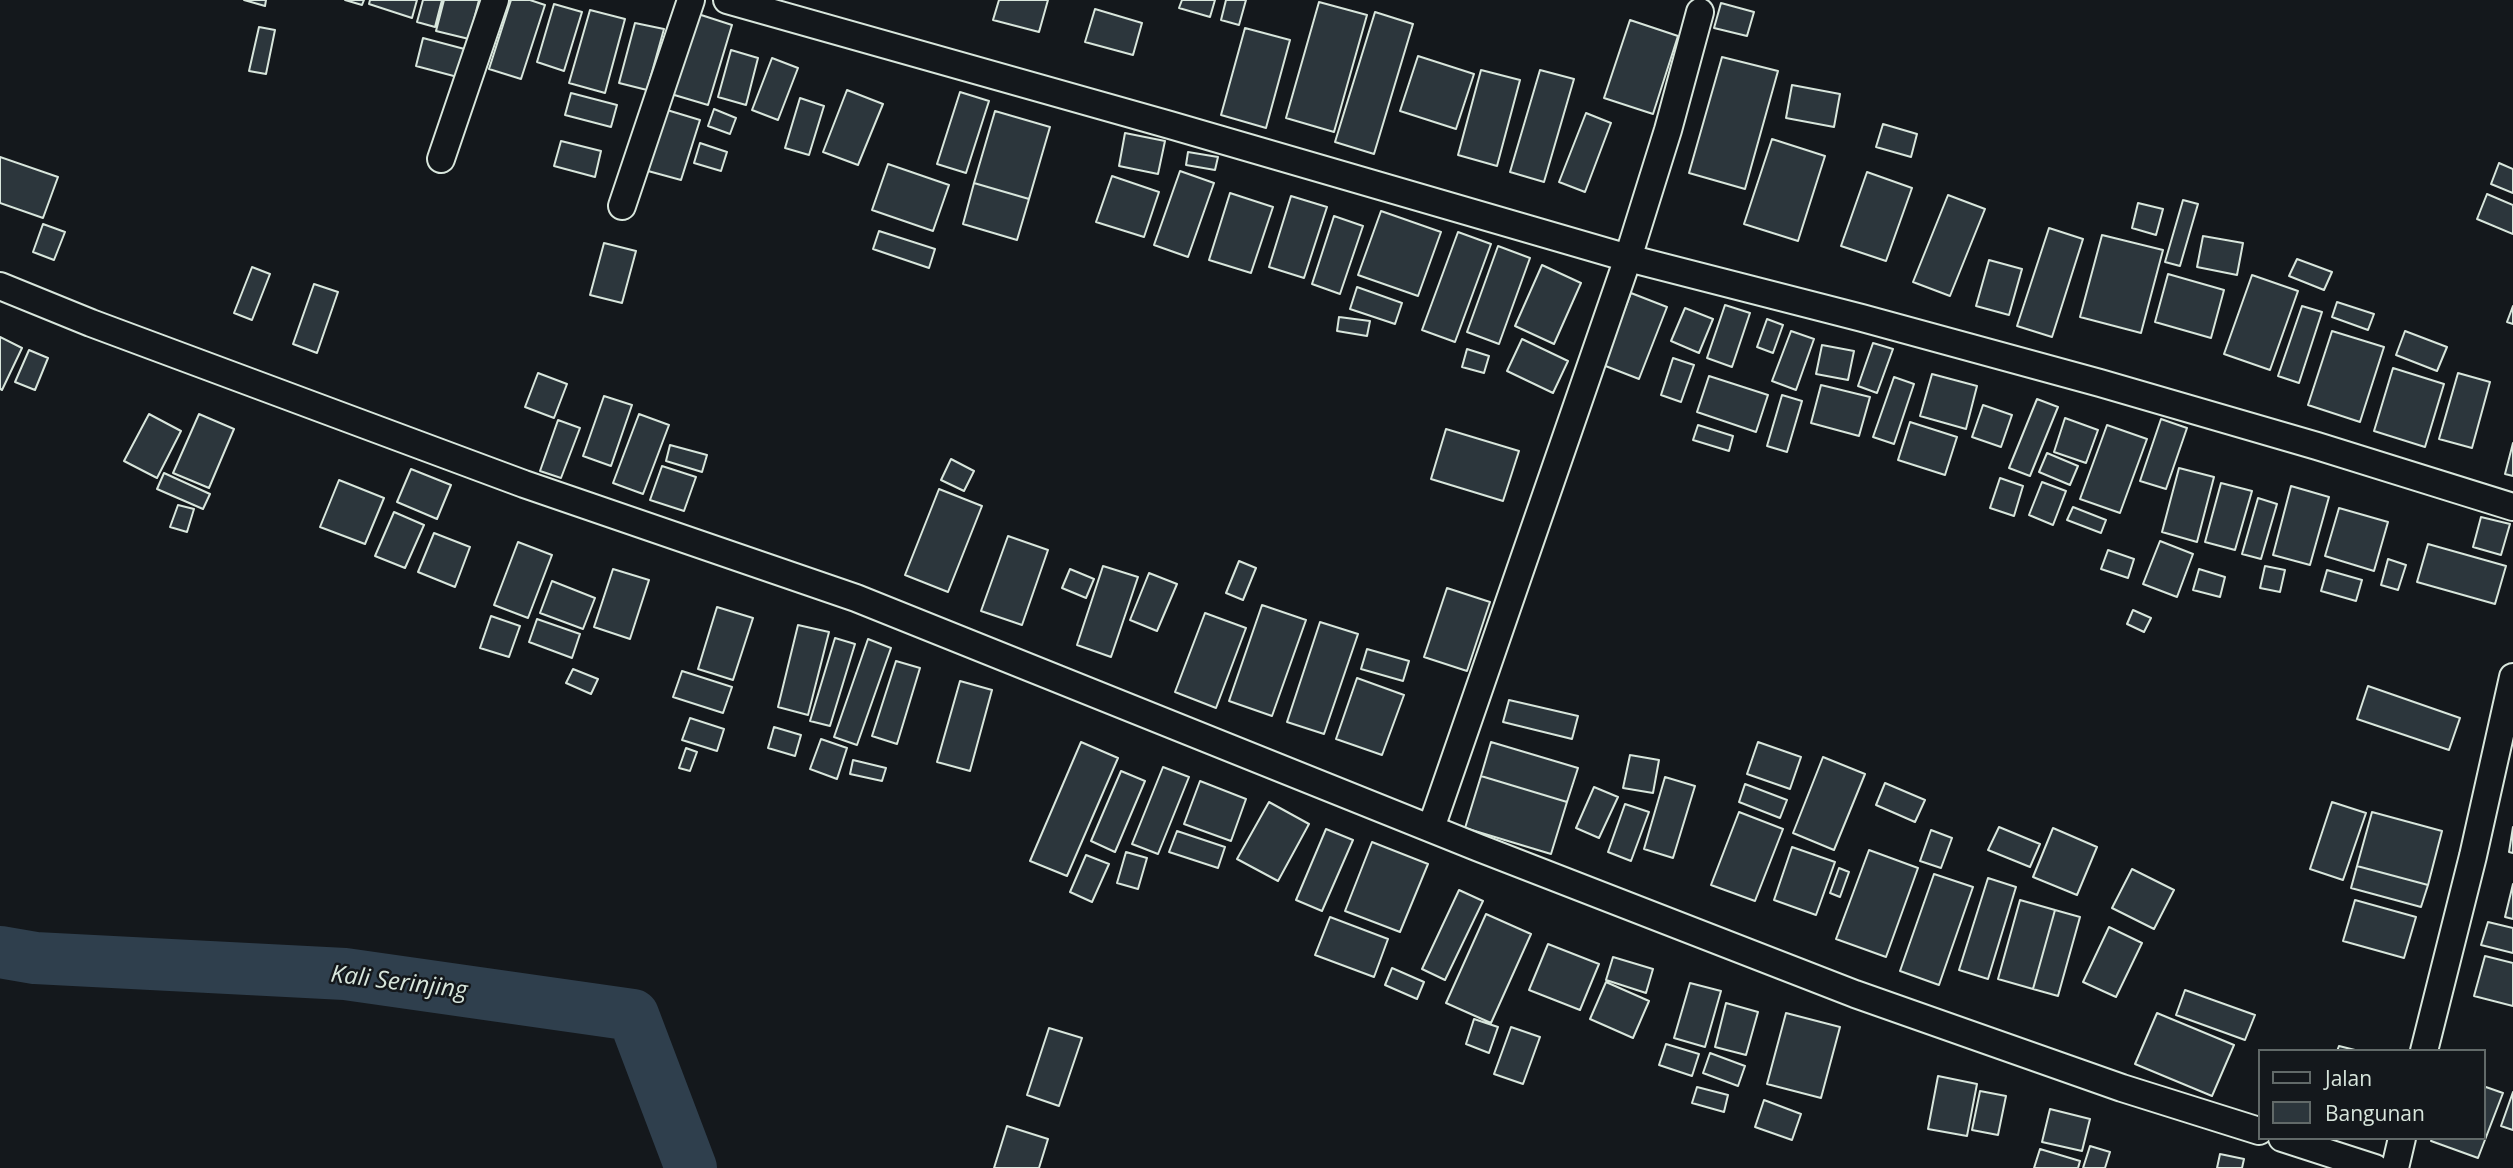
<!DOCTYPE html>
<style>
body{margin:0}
#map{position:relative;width:2513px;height:1168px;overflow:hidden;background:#14181c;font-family:"Open Sans",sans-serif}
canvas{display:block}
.legend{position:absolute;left:2258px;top:1049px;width:228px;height:91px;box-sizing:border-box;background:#14181c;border:2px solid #626a69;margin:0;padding:9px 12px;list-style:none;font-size:21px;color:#d8e6dc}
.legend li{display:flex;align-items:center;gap:14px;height:35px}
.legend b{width:35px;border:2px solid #626a69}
</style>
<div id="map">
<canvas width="2513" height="1168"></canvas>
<ul class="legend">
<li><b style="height:9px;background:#14181c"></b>Jalan</li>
<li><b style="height:19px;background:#2c363c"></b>Bangunan</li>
</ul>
</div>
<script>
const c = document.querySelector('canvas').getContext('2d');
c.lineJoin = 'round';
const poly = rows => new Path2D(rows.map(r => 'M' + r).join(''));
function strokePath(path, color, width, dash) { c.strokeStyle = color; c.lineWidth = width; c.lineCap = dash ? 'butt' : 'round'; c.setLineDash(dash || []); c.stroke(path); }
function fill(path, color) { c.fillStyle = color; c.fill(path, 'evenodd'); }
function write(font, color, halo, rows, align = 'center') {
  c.font = font + ' "Open Sans",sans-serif'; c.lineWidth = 5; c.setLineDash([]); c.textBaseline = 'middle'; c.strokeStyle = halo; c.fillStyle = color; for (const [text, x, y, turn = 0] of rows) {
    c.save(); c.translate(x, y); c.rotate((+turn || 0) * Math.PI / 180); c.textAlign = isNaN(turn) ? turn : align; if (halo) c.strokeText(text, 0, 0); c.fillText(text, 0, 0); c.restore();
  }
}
strokePath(poly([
 [0,952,35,958,345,974,633,1015,691,1168]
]), '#2f3f4d', 52);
const building = poly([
 [244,0,266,0,265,6,244,0],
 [345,0,364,0,362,5,345,0],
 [370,0,417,0,412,18,369,4,370,0],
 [423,0,442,0,435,27,417,22,423,0],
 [444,0,479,0,469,39,436,31,444,0],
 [511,0,530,0,545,5,521,79,489,69,511,0],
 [999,0,1048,0,1039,32,993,20,999,0],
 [1182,0,1215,0,1210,17,1179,8,1182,0],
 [1226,0,1246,0,1239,25,1221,20,1226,0],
 [1319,2,1367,15,1334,132,1286,118,1319,2],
 [1721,3,1754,12,1747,36,1714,28,1721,3],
 [554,4,582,12,564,71,537,62,554,4],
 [1095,9,1142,23,1133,55,1085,42,1095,9],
 [590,10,625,19,605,93,569,83,590,10],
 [1375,12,1413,24,1374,154,1335,142,1375,12],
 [695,13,732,25,708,105,671,94,695,13],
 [1630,20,1678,36,1653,114,1604,98,1630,20],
 [635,23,664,29,647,90,619,83,635,23],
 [259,27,275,30,266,74,249,71,259,27],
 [1245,28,1290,40,1266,128,1221,115,1245,28],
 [423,38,472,51,465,79,416,66,423,38],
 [731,50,758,58,746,105,718,97,731,50],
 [1418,56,1474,74,1456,129,1400,111,1418,56],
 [1722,57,1778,71,1745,189,1689,173,1722,57],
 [772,58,798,68,778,120,752,110,772,58],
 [1481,70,1520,80,1497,166,1458,155,1481,70],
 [1540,70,1574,79,1544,182,1510,172,1540,70],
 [1792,85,1840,94,1834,127,1786,118,1792,85],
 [847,90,883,104,858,165,823,152,847,90],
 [960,92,989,101,966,173,937,164,960,92],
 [571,93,617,105,611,127,565,115,571,93],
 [800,98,824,106,809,155,785,148,800,98],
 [714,109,736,118,730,134,708,126,714,109],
 [667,110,700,120,681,180,648,171,667,110],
 [995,111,1050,127,1029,199,974,183,995,111],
 [1586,113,1611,123,1585,192,1559,182,1586,113],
 [1883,124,1917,134,1911,157,1876,147,1883,124],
 [1125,133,1165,141,1158,174,1119,166,1125,133],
 [1772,139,1825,156,1798,241,1744,224,1772,139],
 [561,141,601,151,595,177,554,166,561,141],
 [700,143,727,152,721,171,694,163,700,143],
 [1188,152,1218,157,1215,170,1186,165,1188,152],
 [0,157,58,177,43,218,0,203,0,157],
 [2499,163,2513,169,2513,193,2491,184,2499,163],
 [888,164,949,185,933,231,872,210,888,164],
 [1180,171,1214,183,1188,257,1154,245,1180,171],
 [1867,172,1912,188,1886,261,1841,246,1867,172],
 [1112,176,1159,192,1144,237,1096,222,1112,176],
 [974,183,1029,199,1017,240,963,224,974,183],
 [1230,193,1273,207,1251,273,1209,260,1230,193],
 [2487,194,2513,205,2513,234,2477,219,2487,194],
 [1948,195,1985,209,1950,296,1913,282,1948,195],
 [1291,196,1327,207,1304,278,1269,267,1291,196],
 [2183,200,2198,204,2180,266,2165,262,2183,200],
 [2138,203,2163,209,2156,235,2132,228,2138,203],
 [1381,211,1441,232,1418,296,1358,275,1381,211],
 [1334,216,1363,226,1340,294,1312,284,1334,216],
 [43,224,65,232,54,260,33,252,43,224],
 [2049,228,2083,239,2052,337,2017,326,2049,228],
 [879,231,935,249,929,268,873,249,879,231],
 [1458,232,1491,244,1455,342,1422,330,1458,232],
 [2102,235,2163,250,2141,333,2080,317,2102,235],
 [2203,236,2243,243,2237,275,2197,267,2203,236],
 [604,243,636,251,622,303,590,295,604,243],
 [1498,246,1530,258,1499,344,1467,332,1498,246],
 [2297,259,2332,272,2324,290,2289,276,2297,259],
 [1989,260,2022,269,2009,315,1976,306,1989,260],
 [1542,265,1581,283,1554,344,1515,326,1542,265],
 [252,267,270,274,252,320,234,313,252,267],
 [2168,274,2224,290,2211,338,2155,322,2168,274],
 [2252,275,2298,291,2270,370,2224,354,2252,275],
 [314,284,338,292,317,353,293,344,314,284],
 [1357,287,1402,303,1395,324,1350,309,1357,287],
 [1631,293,1667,307,1639,379,1603,365,1631,293],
 [2337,302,2374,314,2368,330,2332,317,2337,302],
 [1725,305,1750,313,1732,367,1707,358,1725,305],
 [2302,306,2322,312,2299,383,2278,376,2302,306],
 [2513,306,2513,324,2507,322,2513,306],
 [1685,308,1713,319,1699,353,1671,341,1685,308],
 [1339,317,1370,321,1367,336,1337,331,1339,317],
 [1767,319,1783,325,1773,353,1757,347,1767,319],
 [1791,331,1814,339,1796,390,1772,381,1791,331],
 [2332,331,2384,347,2360,422,2308,405,2332,331],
 [2405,331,2447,347,2437,371,2396,355,2405,331],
 [0,337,22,348,2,390,0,389,0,337],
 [1522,339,1568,361,1553,393,1507,371,1522,339],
 [1873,343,1893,349,1877,393,1858,386,1873,343],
 [1822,345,1854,351,1848,380,1816,374,1822,345],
 [1467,349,1489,356,1484,373,1462,367,1467,349],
 [29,350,48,358,35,390,15,382,29,350],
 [1673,358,1694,365,1681,402,1661,395,1673,358],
 [2393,368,2444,384,2425,447,2374,431,2393,368],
 [538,373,567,384,554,418,525,407,538,373],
 [2458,373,2490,382,2472,448,2439,439,2458,373],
 [1932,374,1977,386,1966,429,1920,416,1932,374],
 [1709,376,1768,395,1756,432,1697,412,1709,376],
 [1894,377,1914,384,1894,444,1873,437,1894,377],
 [1821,385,1870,397,1859,436,1811,423,1821,385],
 [1782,395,1802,401,1787,452,1767,446,1782,395],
 [604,396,632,405,611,466,583,456,604,396],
 [2037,399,2058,407,2030,476,2009,468,2037,399],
 [1983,405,2012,415,2001,447,1972,437,1983,405],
 [149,414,181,431,157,478,124,461,149,414],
 [199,414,234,429,209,488,173,473,199,414],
 [639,414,669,425,643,494,613,483,639,414],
 [2065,418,2098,430,2086,463,2054,452,2065,418],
 [2161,419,2187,428,2166,489,2140,481,2161,419],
 [558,420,580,428,561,478,540,471,558,420],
 [1910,422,1957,437,1945,475,1898,460,1910,422],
 [1698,425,1733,436,1729,451,1693,440,1698,425],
 [2107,425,2147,439,2120,513,2080,499,2107,425],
 [1446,429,1519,451,1503,501,1431,479,1446,429],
 [2513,443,2513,476,2505,474,2513,443],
 [670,445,707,455,702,472,666,461,670,445],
 [2047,453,2078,466,2070,485,2039,472,2047,453],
 [951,459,974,471,964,491,941,480,951,459],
 [662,466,696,477,684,511,650,500,662,466],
 [2179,468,2214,477,2197,542,2162,532,2179,468],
 [411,469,451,485,437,519,397,502,411,469],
 [164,473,210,494,203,509,157,489,164,473],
 [2000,478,2023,486,2014,516,1990,508,2000,478],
 [339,480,384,498,365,544,320,527,339,480],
 [2042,482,2066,491,2053,525,2029,515,2042,482],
 [2221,483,2252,491,2235,550,2205,542,2221,483],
 [2291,486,2329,497,2310,565,2273,555,2291,486],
 [939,489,982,506,948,592,905,575,939,489],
 [2258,498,2277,504,2261,559,2242,554,2258,498],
 [178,505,194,509,187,532,170,527,178,505],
 [2073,507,2106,520,2101,533,2067,520,2073,507],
 [2339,508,2388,522,2374,571,2325,556,2339,508],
 [394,512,424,525,405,568,375,556,394,512],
 [2481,517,2510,524,2501,555,2473,547,2481,517],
 [434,533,470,547,455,587,418,572,434,533],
 [1008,536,1048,550,1022,625,981,611,1008,536],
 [2160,541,2193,554,2177,597,2143,584,2160,541],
 [518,542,552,555,528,618,494,605,518,542],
 [2428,544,2506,566,2495,604,2417,582,2428,544],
 [2108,550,2134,559,2128,578,2101,569,2108,550],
 [2388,559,2406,565,2398,590,2381,585,2388,559],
 [1239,561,1256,568,1243,600,1226,593,1239,561],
 [1103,566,1138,577,1111,657,1077,645,1103,566],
 [2265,566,2285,570,2280,592,2260,588,2265,566],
 [613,569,649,580,630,639,594,627,613,569],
 [1070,569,1094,579,1086,598,1062,588,1070,569],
 [2199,569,2225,577,2220,597,2193,590,2199,569],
 [2327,570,2362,580,2356,601,2321,591,2327,570],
 [1149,573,1177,584,1157,631,1130,620,1149,573],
 [552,581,595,598,583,629,540,613,552,581],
 [1447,588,1490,602,1467,671,1424,657,1447,588],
 [1262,605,1306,620,1272,716,1229,701,1262,605],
 [717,607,753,618,733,680,698,669,717,607],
 [2133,610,2151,618,2144,632,2127,624,2133,610],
 [1205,613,1246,628,1216,708,1175,692,1205,613],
 [491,616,520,626,509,657,480,648,491,616],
 [537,619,580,634,572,658,529,642,537,619],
 [1320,622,1358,634,1324,734,1287,722,1320,622],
 [798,625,829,632,808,715,778,707,798,625],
 [835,638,855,644,830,726,810,721,835,638],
 [868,639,891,648,857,745,834,737,868,639],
 [1367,649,1409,661,1403,681,1361,669,1367,649],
 [896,661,920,668,897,744,872,736,896,661],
 [573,669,598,679,591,694,566,683,573,669],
 [682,671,732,687,723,713,673,697,682,671],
 [1357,678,1404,695,1382,755,1336,739,1357,678],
 [960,681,992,690,970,771,937,762,960,681],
 [2368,686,2460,718,2449,750,2357,719,2368,686],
 [1509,700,1578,716,1572,739,1503,722,1509,700],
 [690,718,724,729,717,751,682,740,690,718],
 [774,727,801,735,795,756,768,748,774,727],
 [821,739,847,748,837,779,810,769,821,739],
 [1081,742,1118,758,1067,876,1030,861,1081,742],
 [1491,742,1578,768,1567,802,1481,776,1491,742],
 [1758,742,1801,757,1790,789,1747,774,1758,742],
 [686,748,697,752,690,771,679,768,686,748],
 [1630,755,1659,760,1653,793,1623,788,1630,755],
 [1823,757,1865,774,1834,850,1793,833,1823,757],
 [853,760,886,768,882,781,850,774,853,760],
 [1163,767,1189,777,1158,854,1132,844,1163,767],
 [1121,771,1145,781,1115,852,1091,841,1121,771],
 [1481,776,1567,802,1551,854,1465,828,1481,776],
 [1665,777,1695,786,1673,858,1644,849,1665,777],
 [1200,781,1246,799,1231,841,1184,824,1200,781],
 [1885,783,1925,800,1915,822,1876,805,1885,783],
 [1745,784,1787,800,1780,818,1739,802,1745,784],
 [1594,787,1618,797,1599,838,1576,828,1594,787],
 [1269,802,1309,824,1278,881,1237,859,1269,802],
 [2332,802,2366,813,2343,880,2310,869,2332,802],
 [1625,804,1649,812,1631,861,1608,852,1625,804],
 [1739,812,1783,829,1755,901,1711,885,1739,812],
 [2372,812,2442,831,2428,885,2357,866,2372,812],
 [1999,827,2040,844,2030,867,1988,850,1999,827],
 [2513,827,2513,853,2509,852,2513,827],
 [2053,828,2097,847,2077,895,2033,877,2053,828],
 [1326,829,1353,840,1322,911,1296,900,1326,829],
 [1931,830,1952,838,1941,868,1920,861,1931,830],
 [1177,831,1225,847,1218,868,1169,852,1177,831],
 [1372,842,1428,864,1400,932,1345,911,1372,842],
 [1792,847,1835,862,1816,915,1774,900,1792,847],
 [1869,850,1918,868,1886,957,1836,939,1869,850],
 [1126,852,1147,858,1138,889,1117,883,1126,852],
 [1086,855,1109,864,1092,902,1070,892,1086,855],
 [2357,866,2428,885,2421,907,2351,888,2357,866],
 [1839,868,1849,872,1840,897,1830,893,1839,868],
 [2132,869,2174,890,2154,929,2112,908,2132,869],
 [1934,874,1973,887,1939,985,1900,971,1934,874],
 [1988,878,2016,887,1988,979,1959,970,1988,878],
 [2513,884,2513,919,2505,917,2513,884],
 [1459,890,1483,901,1445,980,1422,969,1459,890],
 [2020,900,2055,910,2033,989,1998,979,2020,900],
 [2355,900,2416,917,2404,958,2343,941,2355,900],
 [2055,910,2080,917,2058,996,2033,989,2055,910],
 [1486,914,1531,934,1491,1023,1446,1003,1486,914],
 [1330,917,1388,939,1374,977,1315,955,1330,917],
 [2488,922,2513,928,2513,953,2481,945,2488,922],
 [2109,927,2142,943,2116,997,2083,982,2109,927],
 [1548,944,1599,964,1580,1010,1529,990,1548,944],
 [2485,956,2513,963,2513,1006,2474,996,2485,956],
 [1613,957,1653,969,1646,993,1606,980,1613,957],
 [1392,968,1424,982,1417,999,1385,985,1392,968],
 [1606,982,1649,1001,1633,1038,1590,1019,1606,982],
 [1690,983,1721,991,1705,1047,1674,1038,1690,983],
 [2185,990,2255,1015,2245,1040,2176,1015,2185,990],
 [1726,1003,1758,1012,1746,1055,1715,1047,1726,1003],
 [1786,1013,1840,1027,1821,1098,1767,1084,1786,1013],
 [2157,1013,2234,1045,2212,1096,2135,1064,2157,1013],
 [1474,1019,1498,1027,1489,1053,1466,1044,1474,1019],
 [1511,1027,1540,1037,1523,1084,1494,1074,1511,1027],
 [1049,1028,1082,1038,1059,1106,1027,1095,1049,1028],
 [1666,1044,1699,1054,1692,1076,1659,1065,1666,1044],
 [2339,1046,2359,1051,2337,1051,2339,1046],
 [1710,1053,1745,1066,1738,1086,1703,1073,1710,1053],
 [1938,1076,1977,1084,1967,1136,1928,1129,1938,1076],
 [2483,1086,2503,1093,2478,1158,2431,1141,2432,1138,2483,1138,2483,1086],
 [1697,1087,1728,1095,1724,1112,1692,1103,1697,1087],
 [1980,1091,2006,1096,1998,1135,1972,1130,1980,1091],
 [2513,1092,2513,1130,2501,1126,2513,1092],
 [1764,1100,1801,1114,1792,1140,1755,1127,1764,1100],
 [2050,1109,2090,1119,2082,1151,2042,1142,2050,1109],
 [1007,1126,1048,1139,1039,1168,994,1168,1007,1126],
 [2090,1146,2110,1152,2105,1168,2083,1168,2090,1146],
 [2040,1149,2080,1161,2078,1168,2034,1168,2040,1149],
 [2220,1154,2244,1159,2242,1168,2217,1168,2220,1154]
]);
fill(building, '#2c363c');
strokePath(building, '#d8e6dc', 2);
const street = poly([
 [727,0,1170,125,1628,258,1862,318,2100,383,2317,446,2513,507],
 [441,159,495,0],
 [622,206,691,0],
 [0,286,91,323,524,484,856,598,1479,848,1855,994,2122,1088,2259,1131],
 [1431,828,1628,258,1668,130,1700,12],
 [2424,1051,2473,856,2513,677],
 [2282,1138,2375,1168],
 [2395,1168,2402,1138]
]);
strokePath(street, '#d8e6dc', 30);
strokePath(street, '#14181c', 26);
write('italic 24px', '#d8e6dc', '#14181c', [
 ["Kali Serinjing",399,983,7]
]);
</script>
